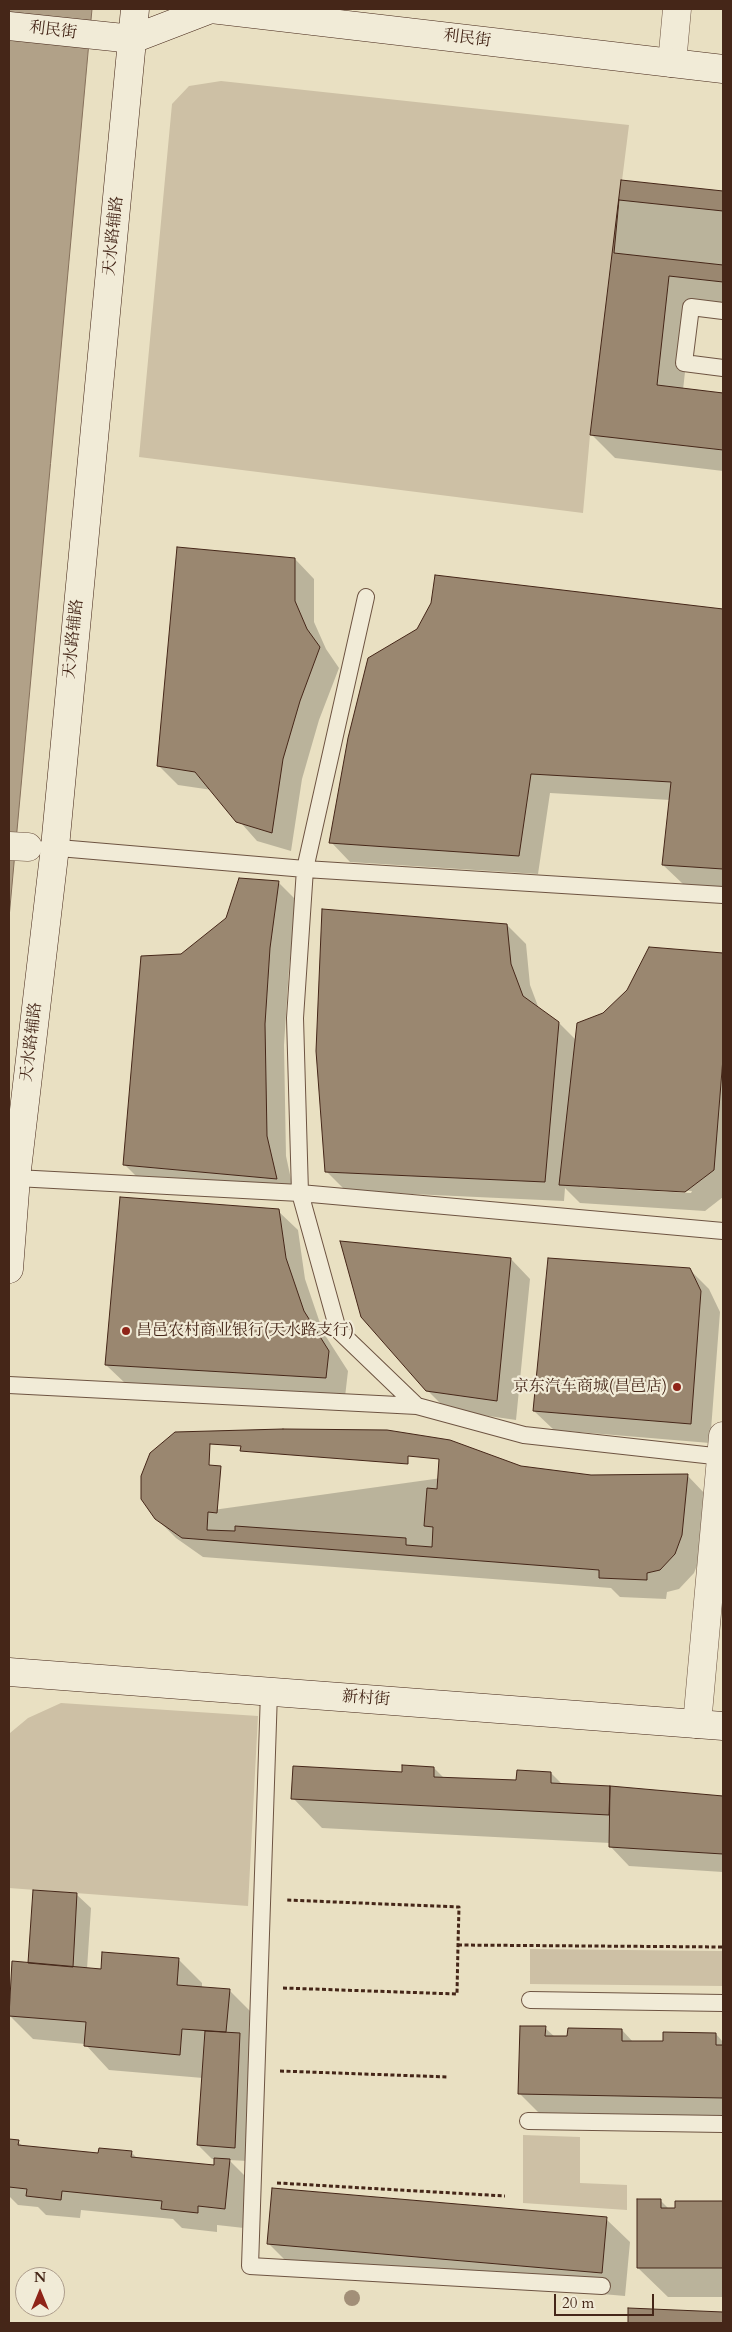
<!DOCTYPE html>
<meta charset="utf-8">
<style>
body{margin:0}
#map{position:relative;width:732px;height:2332px;overflow:hidden;background:#e9e0c2;font-family:Cardo,serif}
canvas{display:block}
.frame{position:absolute;inset:0;border:10px solid #452618;pointer-events:none}
.north{position:absolute;left:15px;top:2267px;width:50px;height:50px;box-sizing:border-box;background:#f1ebd7;border:1px solid #ac9c8b;border-radius:50%;rotate:0deg;font-size:14px;font-weight:700;line-height:20px;text-align:center;color:#452618}
.north::after{content:'';display:block;margin:auto;width:18px;height:22px;background:#8f2418;clip-path:polygon(50% 0,100% 100%,50% 72%,0 100%)}
.scale{position:absolute;left:554px;top:2294px;width:100px;height:22px;box-sizing:border-box;border:2px solid #452618;border-top:0;padding-left:6px;font-size:15px;line-height:18px;white-space:nowrap;color:#452618;-webkit-text-stroke:4px #f1ebd7;paint-order:stroke}
</style>
<div id="map">
<canvas width="732" height="2332"></canvas>
<div class="frame"></div>
<div class="north">N</div>
<div class="scale">20 m</div>
</div>
<script>
const c = document.querySelector('canvas').getContext('2d');
c.lineJoin = 'round';
function fill(path, color) { c.fillStyle = color; c.fill(path, 'evenodd'); }
const poly = rows => new Path2D(rows.map(r => 'M' + r).join(''));
function strokePath(path, color, width, dash) { c.strokeStyle = color; c.lineWidth = width; c.lineCap = dash ? 'butt' : 'round'; c.setLineDash(dash || []); c.stroke(path); }
function write(font, color, halo, rows, align = 'center') {
  c.font = font + ' Cardo,"Noto Serif SC",serif'; c.lineWidth = 4.5; c.setLineDash([]); c.textBaseline = 'middle'; c.strokeStyle = halo; c.fillStyle = color; for (const [text, x, y, turn = 0] of rows) {
    c.save(); c.translate(x, y); c.rotate((+turn || 0) * Math.PI / 180); c.textAlign = isNaN(turn) ? turn : align; if (halo) c.strokeText(text, 0, 0); c.fillText(text, 0, 0); c.restore();
  }
}
fill(poly([
 [221,81,629,125,590,435,583,513,139,457,172,104,189,86],
 [61,1703,258,1716,248,1906,9,1888,10,1733,28,1718],
 [530,1949,723,1951,723,1986,530,1984],
 [523,2135,580,2137,580,2183,627,2185,627,2210,523,2203]
]), '#cdc0a5');
const water = poly([
 [9,9,92,9,9,918,9,9]
]);
fill(water, '#b1a188');
strokePath(water, '#86705b', 1);
fill(poly([
 [622,181,723,192,723,303,693,300,683,390,723,394,723,471,615,458,591,434],
 [295,559,314,579,314,622,326,649,339,668,319,720,302,779,291,851,257,841,212,790,178,785,159,766],
 [436,577,723,610,723,887,683,884,663,865,670,800,550,793,538,874,350,862,331,842,418,629,432,603],
 [278,882,297,901,289,968,284,1045,286,1156,295,1198,144,1184,124,1164,182,955],
 [507,925,526,944,530,985,539,1009,559,1023,576,1040,628,991,650,948,723,955,723,1197,705,1211,580,1203,565,1188,564,1201,346,1191,326,1171],
 [580,1184,692,1191,691,1193,580,1187],
 [278,1211,298,1230,305,1279,323,1332,348,1371,345,1397,126,1384,106,1365],
 [511,1259,530,1279,516,1420,447,1410,427,1390],
 [689,1269,709,1289,720,1312,710,1443,554,1430,534,1411],
 [520,1467,591,1477,687,1475,706,1495,701,1555,694,1573,679,1589,667,1592,666,1599,620,1597,611,1588,203,1557,176,1538,156,1518],
 [434,1768,444,1778,517,1782,551,1773,563,1785,723,1797,723,1872,629,1866,610,1846,610,1843,322,1828,293,1798],
 [77,1895,91,1908,87,1969,102,1971,178,1959,202,1983,202,1988,229,1990,253,2014,248,2161,229,2160,249,2180,244,2228,217,2225,217,2232,182,2228,173,2219,81,2210,80,2218,46,2215,38,2207,18,2205,9,2196,9,2141,18,2142,24,2147,99,2154,131,2152,138,2159,215,2167,215,2159,212,2159,198,2145,203,2078,109,2070,85,2044,33,2039,9,2015,13,1963,29,1964],
 [545,2028,555,2037,569,2038,622,2030,633,2042,665,2042,716,2034,723,2042,723,2127,549,2123,520,2094],
 [660,2200,670,2210,677,2210,677,2202,723,2202,723,2297,668,2297,638,2268],
 [606,2219,630,2242,625,2296,292,2267,268,2243],
 [630,2309,723,2313,723,2323,630,2323]
]), '#0003');
const building = poly([
 [621,180,723,191,723,282,669,276,657,385,723,393,723,450,590,435,621,180],
 [619,200,723,211,723,265,614,253,619,200],
 [177,547,295,558,295,601,307,629,320,647,300,701,283,759,272,833,236,822,195,772,157,766,177,547],
 [435,575,723,609,723,869,662,865,671,782,531,774,519,856,329,843,348,738,368,658,417,629,431,603,435,575],
 [239,878,279,881,270,948,265,1024,267,1136,277,1179,123,1165,141,956,181,954,226,918,239,878],
 [322,909,507,924,511,964,523,996,559,1022,545,1182,325,1172,316,1051,322,909],
 [649,947,723,953,723,1058,714,1170,685,1192,559,1185,577,1023,603,1013,627,990,649,947],
 [120,1197,279,1209,286,1258,304,1311,329,1351,326,1378,105,1365,120,1197],
 [340,1241,511,1258,497,1401,426,1391,361,1317,340,1241],
 [548,1258,690,1268,701,1291,691,1424,533,1411,548,1258],
 [283,1429,387,1430,450,1440,521,1466,591,1475,688,1474,682,1535,675,1554,660,1570,647,1573,647,1580,599,1578,599,1570,182,1538,155,1519,141,1499,141,1476,150,1453,175,1432,283,1429],
 [210,1444,241,1446,240,1451,408,1464,408,1456,439,1459,437,1489,427,1488,424,1526,433,1527,432,1547,406,1545,406,1538,235,1526,235,1531,207,1530,208,1512,217,1513,221,1466,209,1465,210,1444],
 [402,1765,434,1767,434,1777,516,1780,517,1770,551,1772,551,1783,610,1786,609,1815,291,1799,293,1766,402,1772,402,1765],
 [610,1786,723,1796,723,1854,609,1847,610,1786],
 [33,1890,77,1893,73,1967,28,1963,33,1890],
 [102,1952,179,1958,177,1985,230,1989,226,2032,182,2029,180,2055,84,2046,86,2022,9,2016,12,1961,101,1969,102,1952],
 [520,2026,546,2026,545,2036,567,2036,568,2028,622,2029,622,2041,663,2041,663,2032,716,2033,716,2045,723,2045,723,2098,518,2094,520,2026],
 [205,2031,240,2033,235,2148,197,2145,205,2031],
 [9,2139,19,2140,18,2145,98,2153,99,2148,132,2151,131,2157,214,2165,214,2158,230,2159,225,2209,198,2206,198,2213,161,2209,162,2201,62,2191,61,2200,26,2196,27,2189,9,2187,9,2139],
 [272,2188,607,2217,602,2273,267,2244,272,2188],
 [637,2199,661,2199,661,2208,675,2208,675,2201,723,2201,723,2268,637,2268,637,2199],
 [628,2308,723,2312,723,2323,628,2323,628,2308]
]);
fill(building, '#9a8770');
strokePath(building, '#452618', 1);
const lane = poly([
 [723,311,691,307,684,363,723,368],
 [366,597,305,869,295,1018,300,1193,338,1330,417,1406,524,1435,723,1457],
 [47,847,305,869,723,895],
 [16,1178,300,1193,723,1231],
 [9,1385,417,1406],
 [269,1692,250,2266,602,2286],
 [530,2000,723,2003],
 [528,2121,723,2124]
]);
const street = poly([
 [672,63,677,9],
 [9,846,28,847],
 [697,1724,723,1436]
]);
const secondary = poly([
 [211,9,723,69],
 [9,26,133,39,211,9],
 [9,1269,16,1178,55,847,135,9],
 [9,1672,723,1726]
]);
strokePath(lane, '#6e5442', 18);
strokePath(street, '#6e5442', 29);
strokePath(secondary, '#452618', 29);
strokePath(poly([
 [458,1945,723,1947],
 [283,1988,457,1994,458,1945,459,1907,286,1900],
 [280,2071,448,2077],
 [277,2183,505,2196]
]), '#452618', 3, [4, 2.5]);
strokePath(lane, '#f1ebd7', 16);
strokePath(street, '#f1ebd7', 28);
strokePath(secondary, '#f1ebd7', 28);
c.fillStyle = '#a28f78';
for (const [x, y] of [
 [352,2298]
]) { c.beginPath(); c.arc(x, y, 8, 0, 2 * Math.PI); c.fill(); }
for (const [x, y, r, color] of [
 [126,1331,5,"#8f2418"],
 [677,1387,5,"#8f2418"]
]) { const dot = new Path2D(); dot.arc(x, y, r, 0, 2 * Math.PI); c.fillStyle = color; c.fill(dot); strokePath(dot, '#f1ebd7', 2); }
write('16px', '#452618', '#f1ebd7', [
 ["利民街",53,31,7],
 ["利民街",467,39,7],
 ["天水路辅路",114,236,-84],
 ["天水路辅路",74,639,-84],
 ["天水路辅路",32,1042,-83],
 ["新村街",366,1699,4]
]);
write('16px', '#452618', '#f1ebd7', [
 ["昌邑农村商业银行(天水路支行)",136,1331],
 ["京东汽车商城(昌邑店)",667,1387,"right"]
], 'left');
</script>
